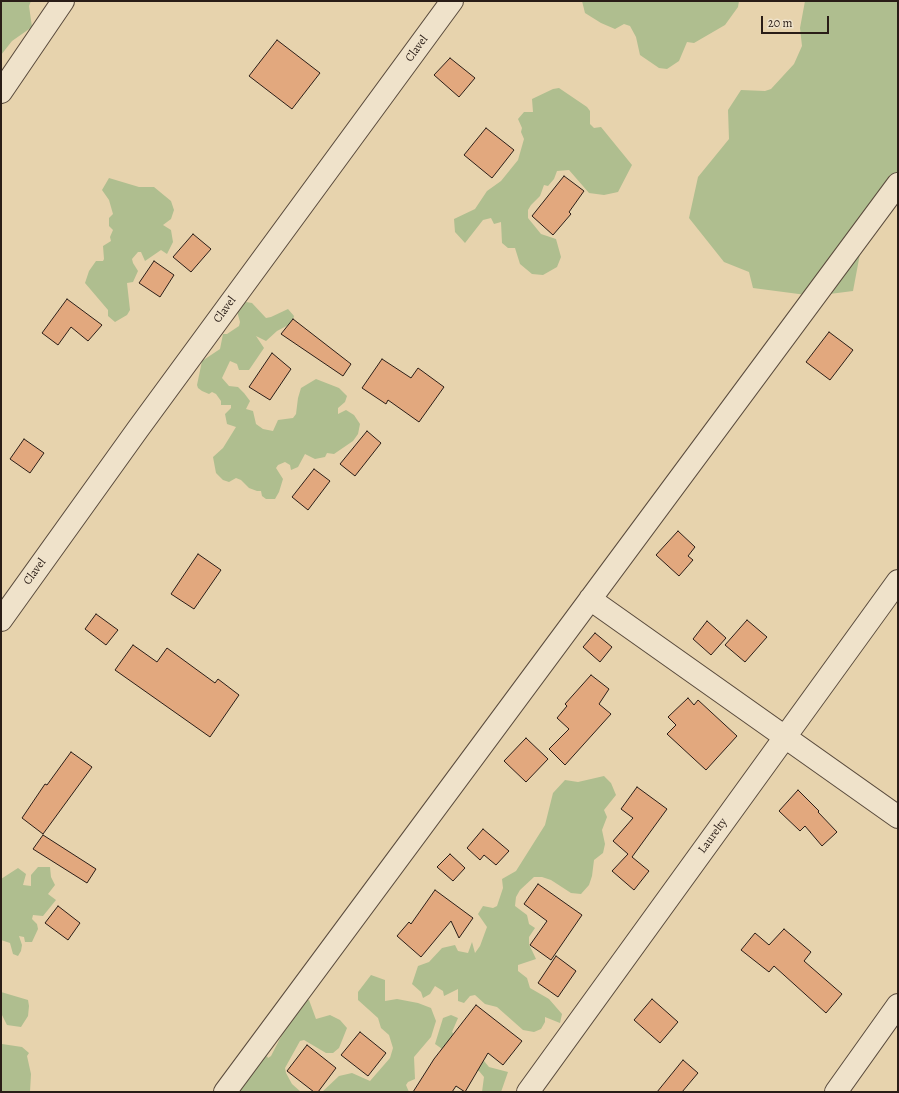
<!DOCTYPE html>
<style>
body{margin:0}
#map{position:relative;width:899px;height:1093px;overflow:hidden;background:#e7d3ad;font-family:Alegreya,serif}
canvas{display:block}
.frame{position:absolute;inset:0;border:2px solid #2a1d17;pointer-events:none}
.scale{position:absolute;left:761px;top:16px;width:68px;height:18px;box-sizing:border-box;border:2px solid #2a1d17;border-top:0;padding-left:5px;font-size:12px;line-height:14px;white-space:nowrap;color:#2a1d17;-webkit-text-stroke:3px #efe2ca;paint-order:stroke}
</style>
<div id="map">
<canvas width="899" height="1093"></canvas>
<div class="frame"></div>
<div class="scale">20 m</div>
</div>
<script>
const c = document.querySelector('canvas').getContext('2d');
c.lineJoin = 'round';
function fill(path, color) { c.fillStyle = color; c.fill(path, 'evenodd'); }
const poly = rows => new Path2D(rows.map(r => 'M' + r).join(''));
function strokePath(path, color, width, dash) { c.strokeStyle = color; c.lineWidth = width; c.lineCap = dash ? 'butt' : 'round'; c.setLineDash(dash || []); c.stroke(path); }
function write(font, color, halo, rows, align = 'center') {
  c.font = font + ' Alegreya,serif'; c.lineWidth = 4; c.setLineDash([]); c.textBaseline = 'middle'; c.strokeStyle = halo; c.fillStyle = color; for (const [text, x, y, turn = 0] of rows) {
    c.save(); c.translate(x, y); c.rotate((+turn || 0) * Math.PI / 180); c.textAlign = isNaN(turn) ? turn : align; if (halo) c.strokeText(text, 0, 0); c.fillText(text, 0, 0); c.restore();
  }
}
fill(poly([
 [1,1,31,1,29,6,32,27,12,41,1,55],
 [582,1,739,1,738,7,725,25,694,43,687,42,679,61,667,69,659,68,640,55,636,37,630,26,624,24,615,29,601,23,585,13],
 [805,1,898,1,898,192,872,224,851,227,862,243,853,291,814,296,753,288,749,272,724,262,689,218,698,177,729,139,728,110,741,90,765,91,771,89,794,64,802,46,800,28],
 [559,88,587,107,590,111,590,124,594,128,601,127,632,165,618,192,604,195,589,193,569,170,557,171,554,179,548,186,544,185,540,196,531,205,528,210,528,218,541,234,556,239,561,257,557,267,543,275,532,274,520,264,515,248,508,248,502,243,501,222,494,224,491,218,483,220,465,243,455,232,454,219,475,209,487,191,501,181,518,160,524,139,521,132,522,128,518,119,524,112,533,112,532,99,553,89],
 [109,178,139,187,154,187,171,201,174,210,171,219,163,225,171,230,173,242,167,254,161,250,145,261,141,252,138,252,132,259,133,263,138,271,133,282,127,283,130,310,127,315,115,322,108,316,108,310,85,283,89,271,96,261,103,261,104,259,103,246,111,241,110,237,113,230,109,226,109,218,113,214,109,200,102,190],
 [246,302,252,303,266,318,271,317,288,309,294,316,292,323,277,331,266,341,256,336,264,348,249,370,239,370,237,364,230,361,222,378,229,386,238,387,244,393,250,401,246,409,253,411,256,424,263,429,273,431,278,420,293,418,296,414,298,398,301,388,316,379,339,388,347,396,345,402,338,408,338,414,346,410,354,415,360,424,358,434,353,441,334,454,327,453,325,457,315,459,305,454,298,467,291,470,290,465,285,462,278,465,276,468,283,479,279,492,275,499,266,499,262,496,261,491,257,491,249,488,241,480,236,478,229,482,223,480,216,473,213,457,223,448,236,427,227,424,225,414,231,408,231,405,221,405,221,401,216,394,212,392,209,394,202,391,198,388,197,385,202,361,220,349,223,334,227,334,239,326,240,322,237,311,240,305],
 [604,776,611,783,616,795,604,810,607,817,602,830,605,844,603,853,594,860,592,876,589,885,581,894,571,893,551,880,542,877,534,877,520,890,516,897,515,906,527,915,529,924,535,928,529,937,529,944,536,959,518,965,518,971,527,978,530,988,549,999,562,1014,560,1023,545,1017,545,1022,541,1029,534,1032,523,1030,497,1007,485,1004,475,995,470,996,464,1003,458,1001,458,989,444,996,443,991,435,986,430,994,423,998,421,992,412,984,418,966,429,962,442,948,455,945,458,951,468,953,472,942,475,953,480,946,487,927,478,914,483,906,493,908,497,906,503,888,502,879,516,871,545,825,553,793,565,780,578,782],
 [38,867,50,867,51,877,55,885,48,894,56,900,43,916,33,915,32,919,37,924,38,929,32,942,25,942,24,937,19,936,22,945,21,951,18,956,13,954,10,943,1,940,1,879,18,868,26,874,23,885,31,886,31,875],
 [371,975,385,980,385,1001,397,999,418,1003,431,1008,436,1021,431,1037,414,1057,415,1079,408,1082,406,1085,409,1092,322,1092,339,1076,352,1073,370,1081,390,1058,393,1048,389,1035,381,1028,378,1018,358,1000,358,992],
 [1,992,28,1000,29,1006,28,1016,21,1027,7,1025,1,1013],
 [309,1000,316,1019,330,1015,340,1020,347,1028,339,1048,333,1053,326,1053,304,1040,300,1041,285,1068,286,1073,292,1084,301,1092,238,1092,249,1066,267,1056,268,1058,271,1056,289,1021,302,1001],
 [451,1015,458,1018,452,1032,476,1056,484,1061,489,1067,508,1072,501,1092,482,1092,484,1077,479,1071,474,1071,435,1044,443,1018],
 [1,1042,2,1044,22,1047,29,1053,27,1056,31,1074,30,1092,1,1092]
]), '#afbe8f');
const building = poly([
 [277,40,320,73,292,109,249,76,277,40],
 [450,58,475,78,459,97,434,75,450,58],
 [486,128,514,150,492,178,464,155,486,128],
 [564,176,584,191,569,212,571,214,553,235,532,216,564,176],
 [193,234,211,249,191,272,173,257,193,234],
 [154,261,174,275,160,297,139,283,154,261],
 [67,299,102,325,88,341,71,327,58,345,42,333,67,299],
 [293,319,351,364,343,376,281,334,293,319],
 [829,332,853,350,830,380,806,362,829,332],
 [272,353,291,369,270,400,249,387,272,353],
 [382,359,411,378,418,368,444,387,419,422,388,400,386,404,362,388,382,359],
 [367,431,381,443,355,476,340,464,367,431],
 [24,439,44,453,30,473,10,459,24,439],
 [314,469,330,481,308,510,292,497,314,469],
 [678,531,695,547,688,556,693,560,679,576,656,555,678,531],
 [198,554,221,570,194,609,171,594,198,554],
 [96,614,118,630,106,645,85,629,96,614],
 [747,620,767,637,745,662,725,645,747,620],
 [707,621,726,638,711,655,693,639,707,621],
 [595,633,612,647,600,662,583,647,595,633],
 [133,645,157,662,167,648,215,683,218,679,239,695,210,737,115,670,133,645],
 [591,675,609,689,599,704,611,714,565,765,549,749,569,729,557,718,567,706,565,704,591,675],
 [688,698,694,705,698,700,737,736,706,770,667,734,676,725,668,717,688,698],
 [526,738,548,759,526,782,504,761,526,738],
 [71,752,92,767,43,834,22,818,45,784,47,785,71,752],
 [637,787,667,809,632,857,649,871,634,890,612,871,628,854,613,841,633,818,621,809,637,787],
 [798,790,819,811,818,812,837,832,822,846,805,826,800,831,779,811,798,790],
 [483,829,509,851,496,865,484,855,480,860,467,848,483,829],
 [43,835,96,869,87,883,33,849,43,835],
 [450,854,465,868,453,881,437,867,450,854],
 [538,884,582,915,551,960,530,945,547,921,524,904,538,884],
 [435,890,473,918,459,938,451,921,421,957,397,936,409,922,411,924,435,890],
 [58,906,80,923,68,940,45,923,58,906],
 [784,929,811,952,804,961,842,994,826,1013,774,966,769,972,741,950,755,933,769,945,784,929],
 [556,956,576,971,558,997,538,983,556,956],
 [652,999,678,1022,660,1043,634,1020,652,999],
 [476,1005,522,1041,503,1065,488,1053,465,1092,456,1086,452,1092,413,1092,434,1059,476,1005],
 [360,1032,386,1053,368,1076,341,1055,360,1032],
 [307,1045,336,1068,318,1092,314,1092,287,1071,307,1045],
 [683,1060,698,1073,682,1092,657,1092,683,1060]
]);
fill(building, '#e2a87e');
strokePath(building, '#2a1d17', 1);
const street = poly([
 [1,92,63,1],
 [590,599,898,817],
 [1,620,138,429,452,1],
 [225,1092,898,184],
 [528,1092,898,581],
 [836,1092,898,1005]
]);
strokePath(street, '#594a3c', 24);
strokePath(street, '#efe2ca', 22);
write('12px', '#2a1d17', '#efe2ca', [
 ["Clavel",417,49,-54],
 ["Clavel",225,310,-54],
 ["Clavel",35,572,-54],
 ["Laurelty",713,836,-54]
]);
</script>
